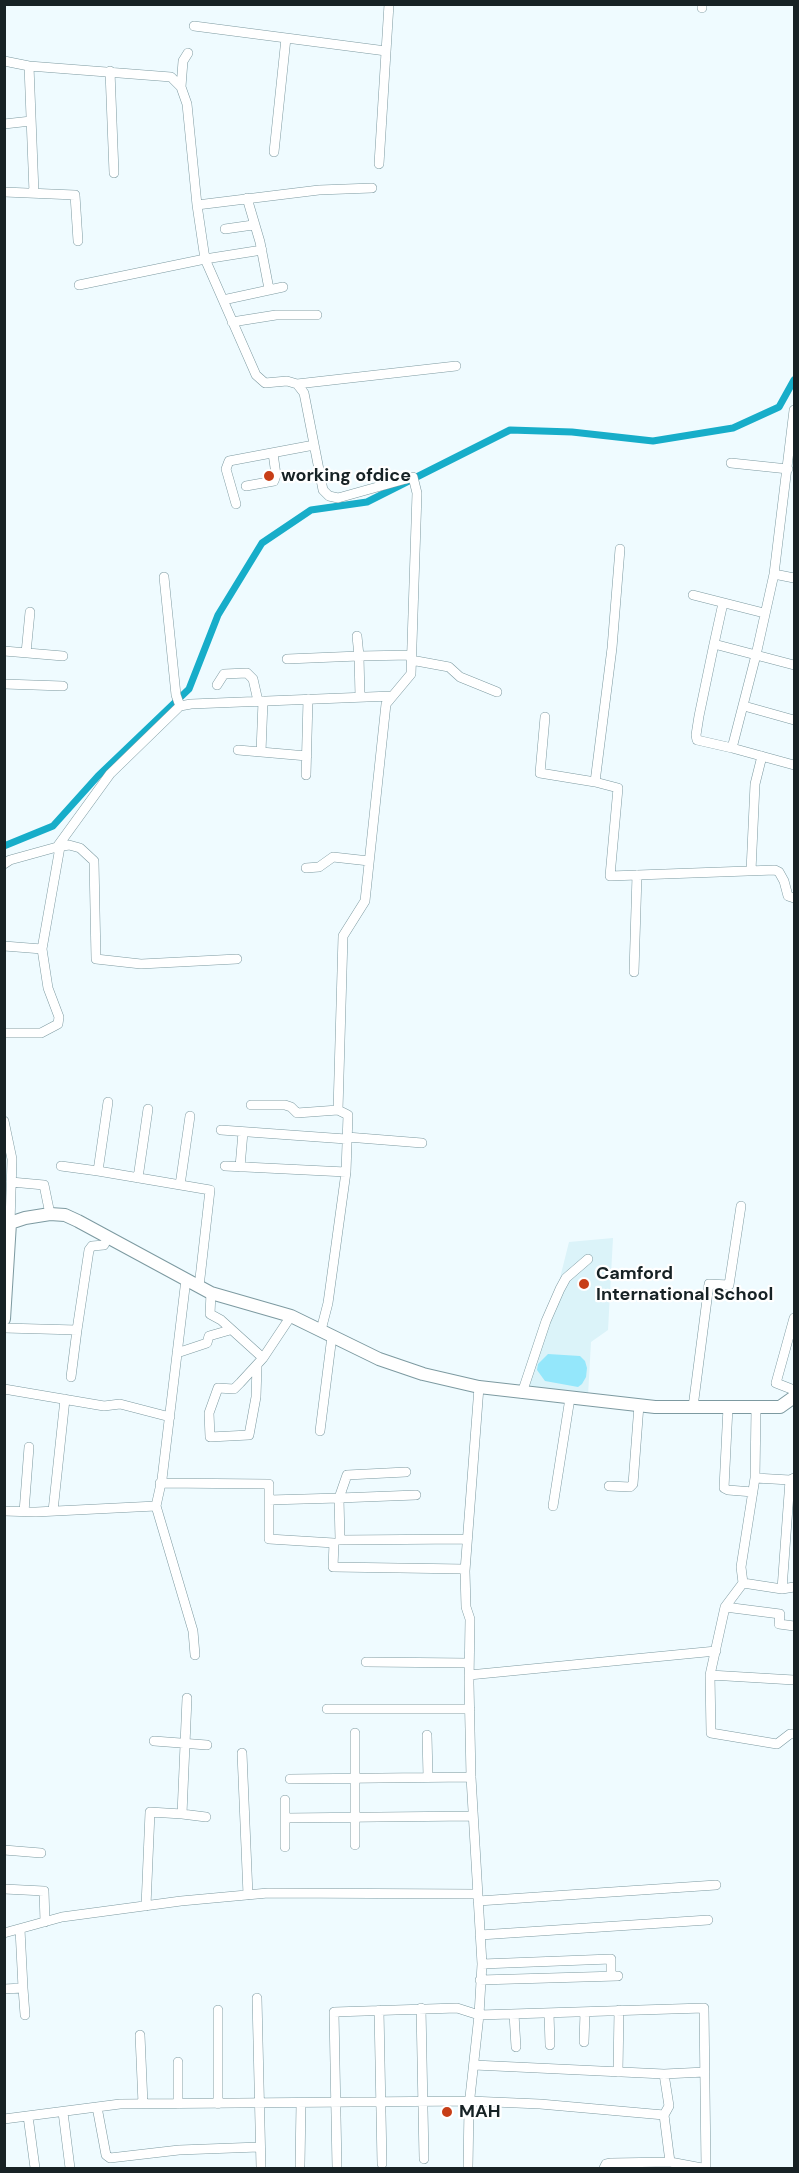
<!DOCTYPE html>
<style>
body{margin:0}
#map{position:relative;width:799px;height:2173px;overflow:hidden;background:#effbff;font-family:"DM Sans",sans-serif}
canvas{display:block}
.frame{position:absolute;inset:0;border:6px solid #172225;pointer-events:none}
</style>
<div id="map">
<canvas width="799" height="2173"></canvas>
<div class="frame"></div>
</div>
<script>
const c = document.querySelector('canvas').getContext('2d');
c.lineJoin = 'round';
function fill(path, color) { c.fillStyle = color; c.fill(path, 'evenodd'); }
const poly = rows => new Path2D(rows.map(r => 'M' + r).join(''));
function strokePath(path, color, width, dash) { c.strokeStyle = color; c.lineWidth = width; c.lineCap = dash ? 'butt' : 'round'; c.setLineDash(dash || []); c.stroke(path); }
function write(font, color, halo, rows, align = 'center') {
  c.font = font + ' "DM Sans",sans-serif'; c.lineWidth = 4.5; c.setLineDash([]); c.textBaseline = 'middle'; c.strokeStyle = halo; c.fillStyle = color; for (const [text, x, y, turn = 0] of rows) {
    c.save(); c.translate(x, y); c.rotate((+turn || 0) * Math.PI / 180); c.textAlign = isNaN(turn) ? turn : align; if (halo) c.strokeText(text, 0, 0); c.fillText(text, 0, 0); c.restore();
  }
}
fill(poly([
 [613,1238,608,1330,591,1342,588,1396,528,1389,548,1326,569,1242]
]), '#dbf3f9');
fill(poly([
 [548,1354,580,1356,585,1361,587,1368,586,1377,582,1384,578,1387,545,1381,537,1370,538,1364]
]), '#94e7fb');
strokePath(poly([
 [4,846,53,826,98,776,189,689,218,615,262,543,311,510,367,502,510,430,572,432,653,441,733,428,779,407,794,380]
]), '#17adc9', 7);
const minor = poly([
 [702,4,702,8],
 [194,26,386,51],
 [4,61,29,66,171,77,181,87,187,104,197,205,205,259,256,375,265,383,287,381,297,384,304,393,323,490,329,496,338,498,413,477,417,493,411,674,386,704,365,901,343,936,338,1110,348,1115,346,1172,328,1303,321,1330],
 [29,66,34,193],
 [110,71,114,173],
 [181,87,183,61,188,53],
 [4,124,31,121],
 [274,152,286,38],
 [379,164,389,4],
 [4,192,75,195,78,241],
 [247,198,260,242,269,289],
 [197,205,319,190,372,188],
 [225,229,253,225],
 [79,285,205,259,262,250],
 [223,300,283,287],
 [232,322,276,315,317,315],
 [297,384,456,366],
 [794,410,774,574,794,578],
 [731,463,788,469],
 [246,486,274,481,276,475,273,453],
 [236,504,226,469,229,461,314,445],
 [620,549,612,648,595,782,618,788,610,876,775,870,779,872,784,881,788,896,794,898],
 [774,574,756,655,714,644,699,716,696,735,697,740,732,748,756,655,794,665],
 [164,577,176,695,180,706],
 [693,595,764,613],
 [714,644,723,603],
 [4,651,63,656],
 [26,653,30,612],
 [287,659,359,656,357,636],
 [411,660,449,667,460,677,497,692],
 [4,684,63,686],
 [217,685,224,674,247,673,253,679,258,701],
 [360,697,359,656,411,655],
 [263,701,261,752,307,756],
 [744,706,794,720],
 [545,717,540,773,595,782],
 [732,748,794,765],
 [238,750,261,752],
 [306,775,308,699],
 [57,847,69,845,80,848,94,861,96,959,141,964,237,959],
 [4,864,10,860,57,847,110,774,180,706,191,704,392,696],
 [306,868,319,867,333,857,369,861],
 [751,871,755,784,762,756],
 [4,946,42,949,60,847],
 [634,972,637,875],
 [4,1033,41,1033,58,1024,59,1017,48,988,42,949],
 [108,1102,98,1171,210,1190,199,1287],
 [251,1105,285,1105,291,1107,297,1113,338,1110],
 [4,1121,12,1159,10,1223,7,1224],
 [221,1130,346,1139],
 [347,1137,422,1143],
 [61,1166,98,1171],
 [225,1166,346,1172],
 [240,1167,243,1132],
 [138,1178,148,1109],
 [11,1182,44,1185,50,1214],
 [180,1185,190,1116],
 [186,1279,162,1479,156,1506,193,1631,195,1655],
 [211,1293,210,1314,221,1320,263,1358],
 [794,1318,776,1383,794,1390],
 [4,1328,77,1330,89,1250,92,1246,104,1245,108,1237],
 [177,1353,207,1343,209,1336,230,1330],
 [257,1366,256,1397,249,1435,210,1437,209,1413,218,1388,234,1389,240,1383,263,1358,291,1316],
 [71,1377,77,1330],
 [4,1389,104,1406,120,1404,170,1417],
 [522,1393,546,1321,560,1289,566,1278,588,1259],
 [693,1407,709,1284,729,1285,741,1206],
 [728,1407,724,1488,728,1490,753,1492],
 [756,1408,755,1478,741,1567,743,1583,782,1589,794,1587],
 [320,1431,332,1336],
 [406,1472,347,1475,339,1498,416,1495],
 [755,1478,790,1480],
 [160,1483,269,1484,269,1500,339,1498,340,1540,467,1539],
 [609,1486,630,1487,633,1484,639,1405],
 [269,1500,269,1539,334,1543,333,1567,465,1569],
 [553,1506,570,1398],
 [4,1511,36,1512,156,1506],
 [53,1511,65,1399],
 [24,1512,29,1447],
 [743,1583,725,1607,710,1675,711,1733,777,1744,790,1734,794,1734],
 [782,1589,790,1480,794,1478],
 [725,1607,780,1614,779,1624,794,1626],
 [366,1662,469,1663],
 [469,1675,716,1651],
 [710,1675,794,1680],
 [327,1709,470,1709],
 [355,1733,355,1845],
 [427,1735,428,1777],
 [154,1741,207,1745],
 [242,1753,248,1895],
 [290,1779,471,1777],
 [285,1800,285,1818],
 [182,1814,206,1817],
 [285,1847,285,1818,473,1816],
 [4,1850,41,1853],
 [4,1889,44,1891,45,1922],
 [478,1901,716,1885],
 [146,1906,150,1812,182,1814,187,1698],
 [4,1933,62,1917,181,1901,268,1893,477,1894],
 [480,1935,708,1920],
 [482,1964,611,1959,611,1976],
 [480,1980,618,1976],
 [23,1988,25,2015],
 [4,1989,23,1988,20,1929],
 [257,1998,261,2168],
 [421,2008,424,2159],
 [218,2010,218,2104],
 [379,2010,382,2164],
 [549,2013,550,2045],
 [514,2014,516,2047],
 [140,2035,143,2104],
 [584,2042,585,2012],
 [474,2065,664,2074],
 [618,2072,619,2010],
 [178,2104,178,2062],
 [97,2107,106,2155,110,2158,179,2150,259,2147],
 [63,2112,70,2168],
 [664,2115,669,2106,664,2074,705,2072],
 [28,2116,35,2168],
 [4,2119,120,2104,470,2101,540,2104,664,2115,670,2162,702,2168],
 [300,2165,301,2103],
 [337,2168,334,2012,457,2008,479,2015,704,2008,706,2168],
 [468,2168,469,2106,479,2015,482,1964,471,1777,469,1683,470,1619,466,1607,465,1571,479,1387],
 [604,2168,606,2164,611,2163,670,2162]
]);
const major = poly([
 [4,1319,10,1223,25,1218,50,1214,65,1215,78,1221,211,1293,291,1316,379,1359,423,1374,479,1387,655,1407,780,1407,794,1397]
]);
strokePath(minor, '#7d9aa1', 10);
strokePath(major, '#7d9aa1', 14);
strokePath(minor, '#fff', 9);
strokePath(major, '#fff', 12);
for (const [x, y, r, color] of [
 [269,476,6,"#c73e17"],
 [584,1284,6,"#c73e17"],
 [447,2112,6,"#c73e17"]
]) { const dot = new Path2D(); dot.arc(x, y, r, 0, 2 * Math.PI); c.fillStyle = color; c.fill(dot); strokePath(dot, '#fff', 2); }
write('bold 18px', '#172225', '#fff', [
 ["working ofdice",281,476],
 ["Camford",596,1274],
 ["International School",596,1295],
 ["MAH",459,2112]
], 'left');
</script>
